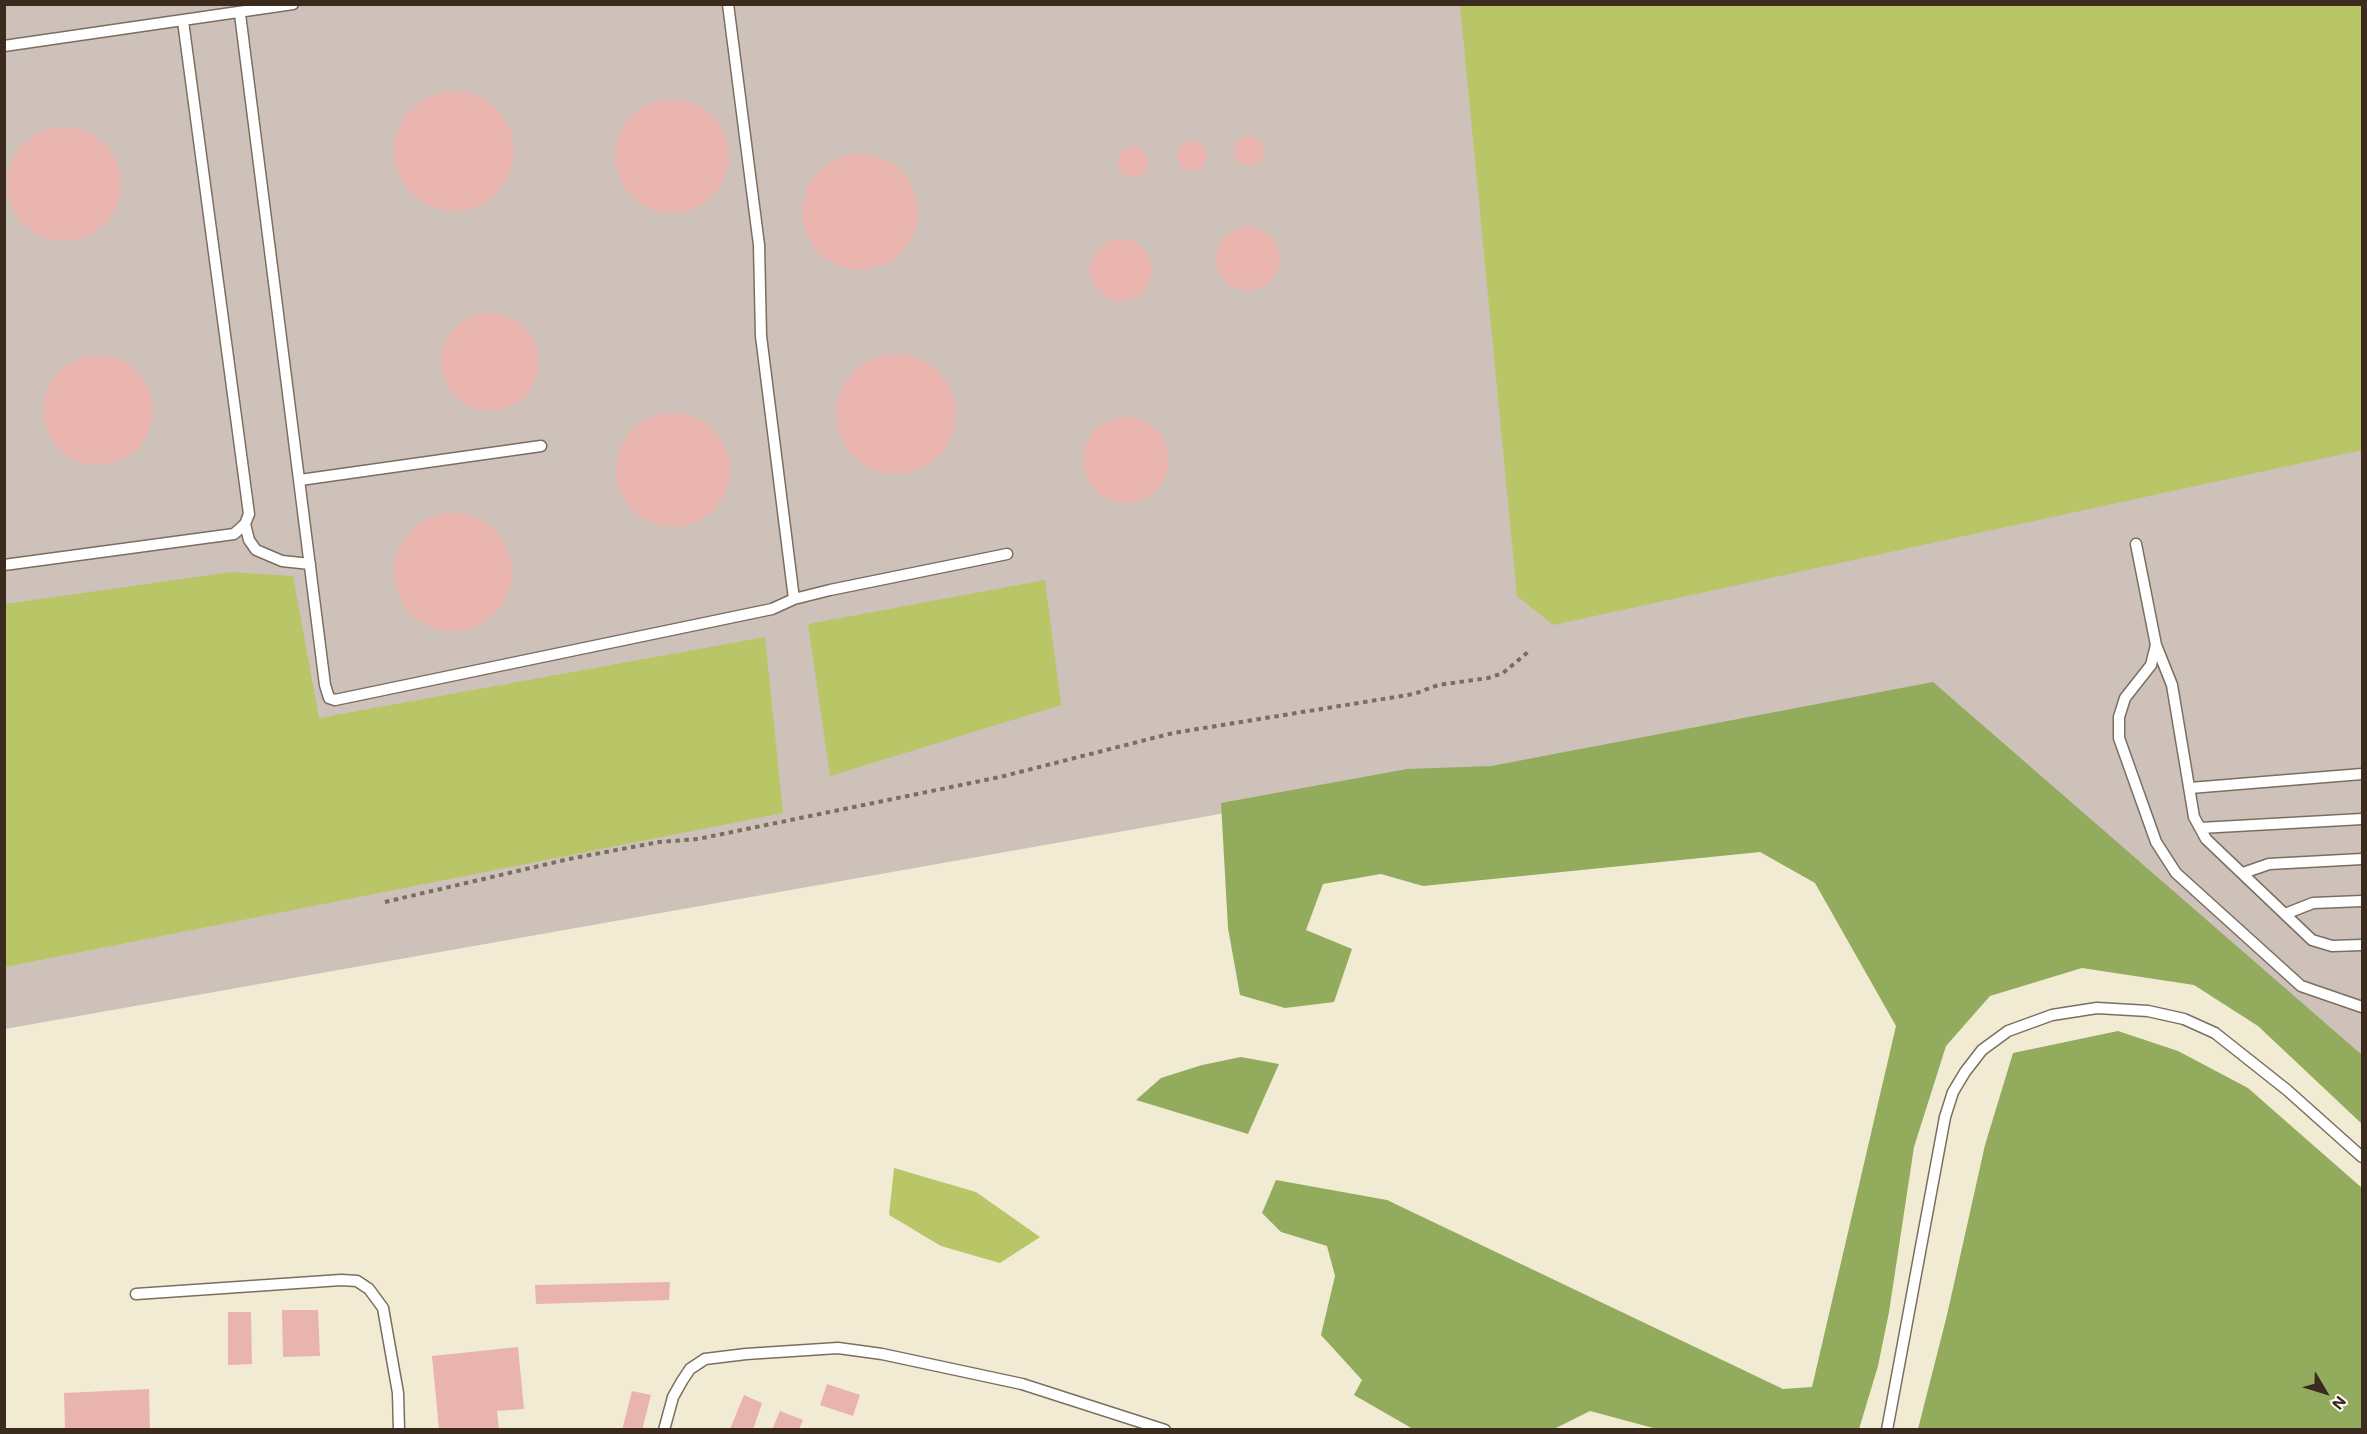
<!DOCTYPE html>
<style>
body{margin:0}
#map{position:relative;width:2367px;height:1434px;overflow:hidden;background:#f2ebd4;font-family:Mali,sans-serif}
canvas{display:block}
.frame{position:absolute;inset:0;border:6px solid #3b2a1e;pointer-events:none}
.north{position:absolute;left:2295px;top:1362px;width:60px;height:60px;-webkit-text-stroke:4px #fdfcf7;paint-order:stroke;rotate:128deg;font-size:16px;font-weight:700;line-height:24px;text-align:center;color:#3b2a1e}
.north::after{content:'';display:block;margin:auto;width:21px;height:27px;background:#3b2a1e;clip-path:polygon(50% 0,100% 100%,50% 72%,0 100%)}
</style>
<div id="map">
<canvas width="2367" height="1434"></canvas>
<div class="frame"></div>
<div class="north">N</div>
</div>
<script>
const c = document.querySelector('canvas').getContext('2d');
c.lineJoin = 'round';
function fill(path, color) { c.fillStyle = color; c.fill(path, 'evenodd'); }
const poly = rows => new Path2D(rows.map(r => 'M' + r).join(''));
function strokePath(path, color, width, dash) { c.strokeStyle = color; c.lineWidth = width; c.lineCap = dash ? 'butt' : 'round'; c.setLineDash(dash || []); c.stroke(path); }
fill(poly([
 [5,5,2362,5,2362,1062,1915,691,5,1029]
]), '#cec1ba');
fill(poly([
 [1460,5,2362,5,2362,450,1553,625,1517,596],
 [231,572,293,576,319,718,765,637,783,813,5,967,5,604],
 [1045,580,1061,705,830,776,808,624],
 [894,1168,976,1192,1040,1237,1000,1263,941,1246,889,1215]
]), '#b8c668');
fill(poly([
 [1933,682,2362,1055,2362,1124,2258,1026,2194,985,2082,968,1990,996,1946,1046,1914,1147,1889,1312,1878,1366,1859,1429,1657,1429,1590,1411,1554,1429,1413,1429,1354,1395,1362,1380,1321,1335,1335,1276,1327,1246,1281,1232,1262,1213,1276,1180,1387,1200,1783,1389,1812,1387,1896,1026,1815,883,1760,852,1423,886,1381,874,1323,884,1306,930,1352,949,1334,1002,1285,1008,1240,995,1228,928,1221,803,1407,769,1491,766],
 [2118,1031,2178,1051,2248,1088,2362,1188,2362,1429,1918,1429,1947,1315,1985,1145,2013,1053],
 [1241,1057,1279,1064,1248,1134,1136,1100,1161,1078,1202,1065]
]), '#92ab5c');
fill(poly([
 '394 151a60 60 0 1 1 120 0a60 60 0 1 1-120 0Z',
 '615 156a57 57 0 1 1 114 0a57 57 0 1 1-114 0Z',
 '7 184a57 57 0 1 1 114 0a57 57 0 1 1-114 0Z',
 '1234 151a15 15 0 1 1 30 0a15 15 0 1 1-30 0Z',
 '1177 156a15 15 0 1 1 30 0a15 15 0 1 1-30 0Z',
 '1118 162a15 15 0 1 1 30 0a15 15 0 1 1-30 0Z',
 '802 212a58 58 0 1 1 116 0a58 58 0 1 1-116 0Z',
 '1216 259a32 32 0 1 1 64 0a32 32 0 1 1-64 0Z',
 '1090 270a31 31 0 1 1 62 0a31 31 0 1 1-62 0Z',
 '441 362a49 49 0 1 1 98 0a49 49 0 1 1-98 0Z',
 '836 414a60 60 0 1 1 120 0a60 60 0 1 1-120 0Z',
 '43 410a55 55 0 1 1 110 0a55 55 0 1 1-110 0Z',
 '616 470a57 57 0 1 1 114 0a57 57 0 1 1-114 0Z',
 '1083 460a43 43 0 1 1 86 0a43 43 0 1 1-86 0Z',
 '394 572a59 59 0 1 1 118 0a59 59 0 1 1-118 0Z',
 [670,1282,669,1300,536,1304,535,1285],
 [282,1310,318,1310,320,1356,283,1357],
 [228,1312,251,1312,252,1364,228,1365],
 [518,1347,524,1409,497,1411,499,1430,439,1430,432,1356],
 [827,1384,860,1395,853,1416,820,1405],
 [149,1389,150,1430,65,1430,64,1393],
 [632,1391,651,1395,642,1430,622,1430],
 [744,1395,762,1403,753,1430,732,1430,730,1429],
 [780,1411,803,1420,799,1430,772,1430]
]), '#e9b4ad');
const lane = poly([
 [728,4,759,245,761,336,794,599],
 [240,14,325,685,329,698,335,700,772,609,794,599,830,590,1007,554],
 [4,46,293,4],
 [300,480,541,446],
 [245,524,249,540,256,550,282,561,310,564],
 [2136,544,2156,645,2151,665,2125,698,2119,717,2119,738,2156,842,2176,873,2301,986,2362,1007],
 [4,565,234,534,245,524,249,514,183,21],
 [2156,645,2172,685,2194,817,2206,839,2312,940,2332,946,2362,945],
 [2190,788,2362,774],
 [2200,828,2362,819],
 [2243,873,2269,864,2362,859],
 [2285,914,2313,903,2362,901],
 [136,1294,341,1280,357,1281,369,1289,383,1308,398,1393,399,1430],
 [664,1430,673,1397,682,1381,690,1369,705,1359,746,1354,838,1348,882,1354,1022,1384,1165,1430],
 [1887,1430,1945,1117,1953,1092,1965,1072,1982,1050,2008,1031,2052,1015,2097,1008,2148,1011,2184,1019,2215,1033,2287,1090,2362,1157]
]);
strokePath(lane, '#7b6e5e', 13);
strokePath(poly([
 [385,902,569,859,659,842,698,839,1000,777,1173,733,1414,694,1438,685,1488,678,1503,673,1528,652]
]), '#7b6e5e', 4, [4.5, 4.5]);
strokePath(lane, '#fff', 10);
</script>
